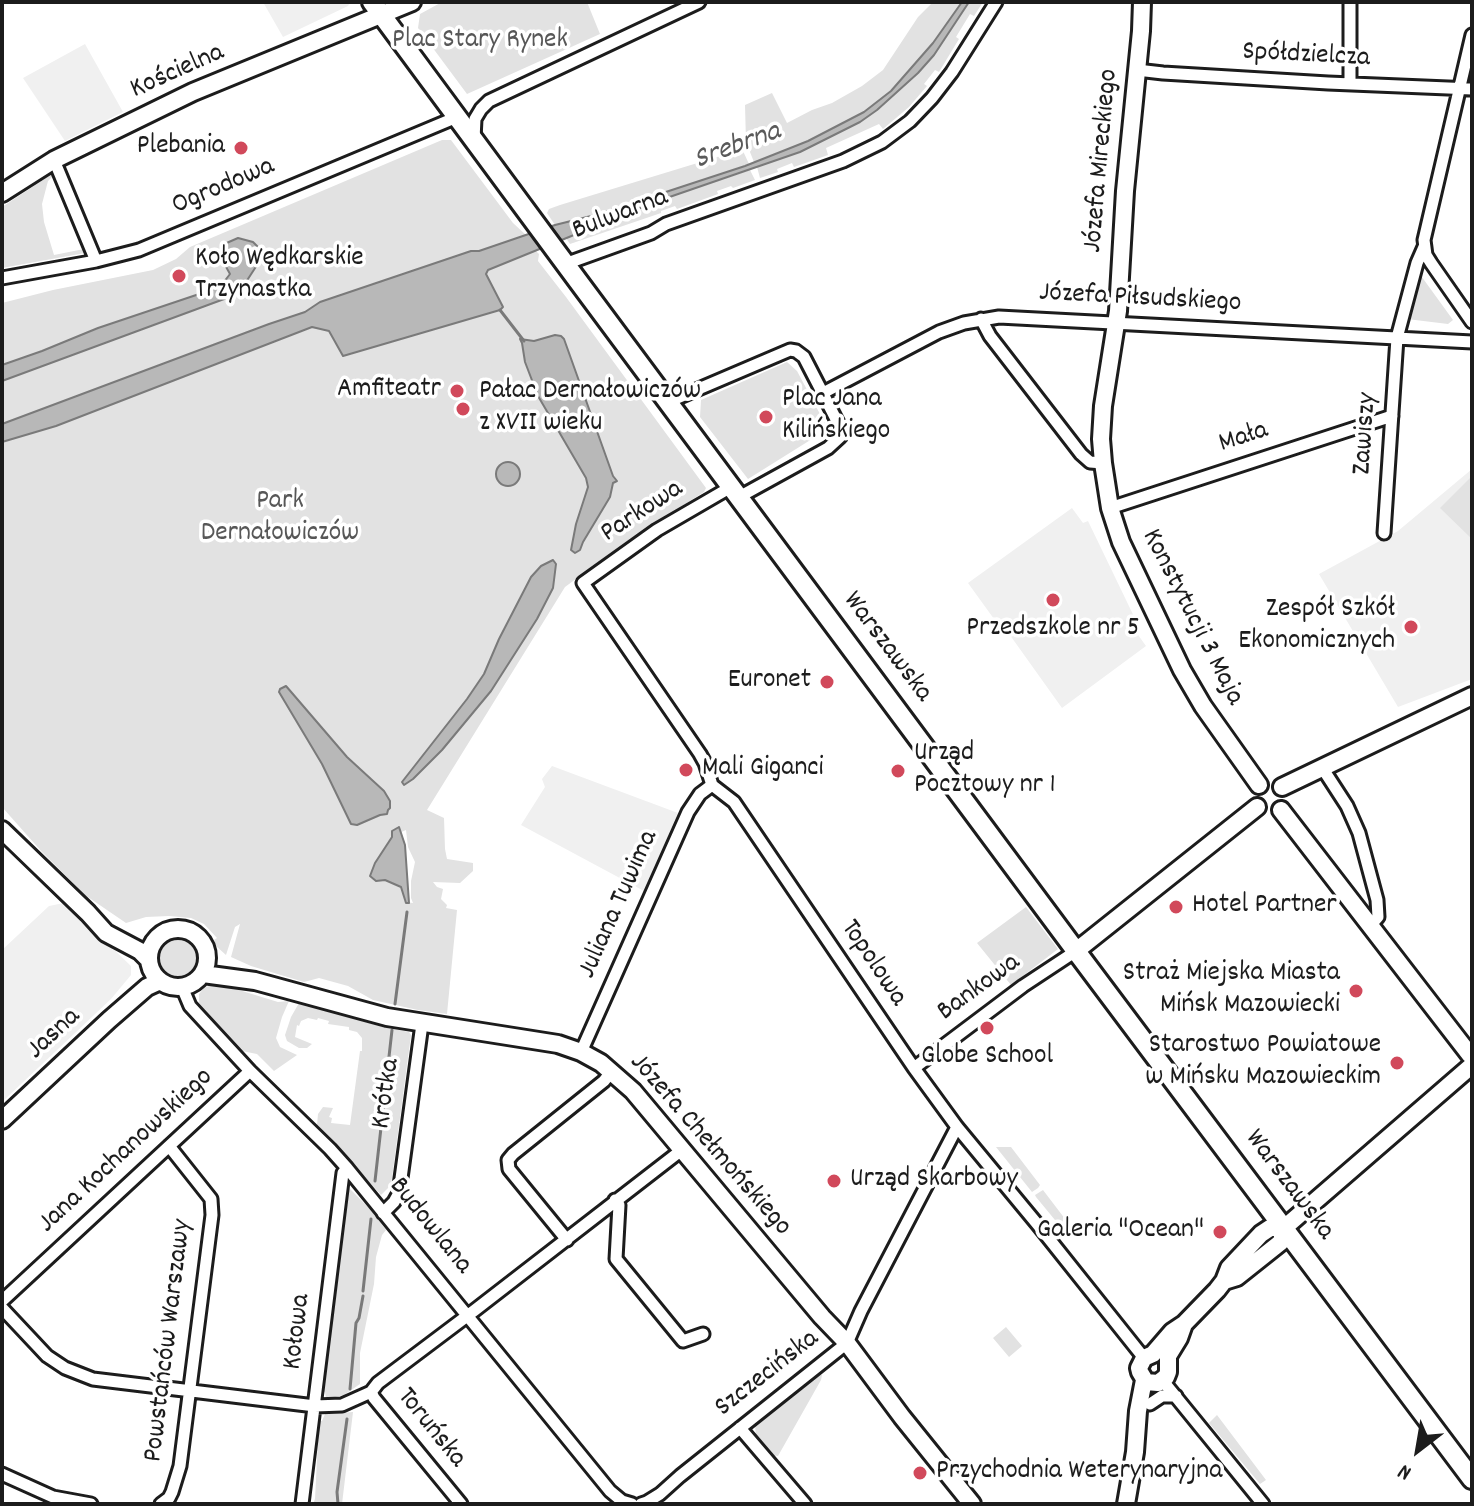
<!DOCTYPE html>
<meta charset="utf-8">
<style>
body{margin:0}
#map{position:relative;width:1474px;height:1506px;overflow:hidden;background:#fff;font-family:Dekko,sans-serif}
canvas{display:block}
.frame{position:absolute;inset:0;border:4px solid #1c1c1c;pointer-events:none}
.north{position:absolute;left:1378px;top:1410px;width:80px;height:80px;-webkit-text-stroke:6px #fff;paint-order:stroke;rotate:211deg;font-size:22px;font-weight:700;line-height:32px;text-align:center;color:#1c1c1c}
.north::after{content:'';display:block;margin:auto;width:28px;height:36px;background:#1c1c1c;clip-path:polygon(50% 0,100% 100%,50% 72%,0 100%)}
</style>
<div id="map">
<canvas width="1474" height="1506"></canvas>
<div class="frame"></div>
<div class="north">N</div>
</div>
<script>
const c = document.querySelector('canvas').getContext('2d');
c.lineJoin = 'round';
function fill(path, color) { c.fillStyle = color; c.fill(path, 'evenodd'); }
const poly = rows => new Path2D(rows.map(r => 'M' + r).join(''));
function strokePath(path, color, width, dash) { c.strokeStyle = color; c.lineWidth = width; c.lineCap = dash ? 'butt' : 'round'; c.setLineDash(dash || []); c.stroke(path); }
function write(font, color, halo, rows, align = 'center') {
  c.font = font + ' Dekko,sans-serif'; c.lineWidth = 7; c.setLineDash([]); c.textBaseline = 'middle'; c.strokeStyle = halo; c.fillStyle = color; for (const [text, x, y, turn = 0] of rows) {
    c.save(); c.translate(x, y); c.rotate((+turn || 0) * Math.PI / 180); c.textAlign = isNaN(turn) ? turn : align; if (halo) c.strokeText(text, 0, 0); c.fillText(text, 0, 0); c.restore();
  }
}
fill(poly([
 [263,2,350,2,348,6,283,37],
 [85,44,123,112,65,141,23,78],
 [1472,469,1472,679,1398,707,1319,574,1398,531],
 [1072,508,1083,523,1088,521,1140,629,1136,632,1146,646,1062,708,997,617,994,619,968,583],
 [552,766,678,813,644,891,521,825,545,787,542,779],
 [64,903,68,905,131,966,131,975,111,999,2,1102,2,950,49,906]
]), '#f0f0f0');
fill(poly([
 [442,2,587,2,600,34,467,94,418,28,420,14],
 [933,2,962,2,933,43,891,91,865,112,844,124,808,141,754,162,746,142,745,105,772,93,787,123,812,110,832,103,862,86,883,70,918,17],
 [969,2,983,2,974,16,970,14,956,37,959,39,939,72,935,70,924,84,927,86,909,107,883,129,879,124,826,148,828,155,794,167,792,163,777,169,778,172,760,178,757,167,800,152,877,110,934,55],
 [442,140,451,140,513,223,526,235,522,237,532,252,536,251,539,254,538,261,566,297,706,488,704,492,630,539,565,587,427,810,444,818,445,849,447,859,473,863,473,871,460,883,433,882,437,887,443,889,441,899,447,905,446,908,457,910,447,1014,418,1010,373,1000,348,986,319,978,304,982,251,966,231,957,240,924,235,927,226,955,216,946,214,940,217,938,204,924,191,918,169,916,146,917,126,923,85,895,42,852,2,807,2,303,53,290,153,270,176,259,190,247],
 [406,830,408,847,415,862,411,881,411,898,413,903,405,902,402,887,385,880,375,863,392,836],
 [740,150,743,151,749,164,684,186,599,214,555,225,547,213,549,209,560,205],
 [750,170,755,180,733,188,731,186,717,191,718,194,677,209,675,206,661,211,661,213,570,244,566,238,655,202],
 [52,174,55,174,48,181,42,204,44,222,54,255,84,249,85,253,2,268,2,207],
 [1419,273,1453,320,1448,324,1407,319],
 [787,362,797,371,828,429,748,479,700,417,701,400],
 [1472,476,1472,539,1440,508],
 [1026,907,1058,949,1011,985,977,943],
 '154 958a22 22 0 1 1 44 0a22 22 0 1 1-44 0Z',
 [216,983,278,1002,289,1001,282,1017,276,1038,280,1047,297,1055,274,1071,257,1054,242,1051,199,1003,199,994,204,988],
 [299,1003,383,1027,409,1032,411,1035,391,1185,381,1195,317,1125,318,1114,323,1107,333,1108,329,1117,332,1118,331,1123,350,1125,360,1051,362,1051,362,1038,357,1032,349,1030,349,1027,328,1024,329,1021,318,1018,317,1020,308,1018,301,1021,299,1026,297,1025,295,1037,312,1044,307,1048,299,1048,287,1041,285,1035,291,1017],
 [996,1147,1011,1147,1040,1185,1038,1188,1032,1192],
 [348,1187,370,1209,386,1230,382,1235,376,1257,374,1284,360,1353,360,1384,344,1395,326,1399,325,1392,318,1390],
 [1043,1190,1075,1232,1069,1237,1036,1197,1035,1195],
 [1006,1327,1022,1346,1009,1357,993,1338],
 [819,1374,822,1375,821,1380,778,1456,771,1455,756,1436,755,1426],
 [353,1412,342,1504,313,1504,315,1499,319,1421,322,1421,325,1414],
 [1217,1415,1266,1480,1260,1484,1209,1423]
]), '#e2e2e2');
const water = poly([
 [962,2,969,2,934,55,918,73,877,110,860,122,800,152,655,202,488,270,486,274,503,307,500,310,343,356,329,331,312,327,56,426,2,442,2,424,269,324,305,312,320,302,471,251,479,251,555,225,599,214,684,186,745,166,808,141,864,112,891,91,933,43,962,2],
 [238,238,253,242,262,251,259,262,246,282,235,295,2,381,2,365,42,351,98,328,220,287,230,274,220,256,222,245,238,238],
 [555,335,561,336,564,339,613,476,617,481,613,483,610,497,583,542,580,550,575,553,571,550,576,524,588,487,586,478,538,396,525,362,522,343,520,339,534,341,555,335],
 '496 474a12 12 0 1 1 24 0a12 12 0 1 1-24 0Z',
 [553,560,556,564,553,588,537,619,491,691,442,750,413,779,404,785,402,782,467,699,484,674,499,639,531,577,541,566,553,560],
 [286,686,347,757,384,791,390,801,390,808,388,810,387,814,380,815,357,825,351,824,322,764,279,692,280,689,286,686],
 [399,827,405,845,409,903,406,903,401,887,385,880,376,881,370,876,375,863,392,837,392,831,399,827]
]);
fill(water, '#b8b8b8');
strokePath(water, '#7a7a7a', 2);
strokePath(poly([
 [500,310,524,341],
 [395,1004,407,912],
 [375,1181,392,1030],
 [363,1291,371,1219],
 [350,1389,356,1323,359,1318,363,1296],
 [338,1504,337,1492,347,1419]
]), '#7a7a7a', 3);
const street = poly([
 [1472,35,1424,240,1426,255,1431,263,1472,322],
 [1137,70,1163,73,1328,83,1472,89],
 [1350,83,1350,2],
 [474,139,475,119,481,109,489,101,699,2],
 [54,160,96,261],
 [565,264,651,233,666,224,843,161,882,142,910,121,932,98,952,72,996,2],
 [2,278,96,261,139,250,457,117],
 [981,319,990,336,1081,454,1090,462,1103,463],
 [823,393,939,332,964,323,999,317,1472,342],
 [668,402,790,350,796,351,804,357,838,423,840,437,828,448,739,497],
 [731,487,657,530,583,583,700,754,705,763,712,785,734,802,914,1068,957,1127,1038,1225,1144,1358],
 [1110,508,1392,416],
 [1384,533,1397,338,1417,263,1424,247],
 [1323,769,1347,806,1359,833,1377,900,1378,917,1371,925],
 [182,987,190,1006,250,1071,330,1149,347,1168,610,1491,622,1501,632,1504],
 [581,1052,688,812,700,794,712,785],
 [914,1068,1023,986,1076,951],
 [615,1200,619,1205,616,1259,683,1341,703,1334],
 [383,1213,394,1202,399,1193,422,1024],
 [567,1240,509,1169,508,1160,513,1154,604,1081,612,1071],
 [2,1301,250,1071],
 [2,1308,47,1356,65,1368,93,1379,315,1406,342,1405,371,1392,378,1383,475,1310,683,1149],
 [1163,1381,1263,1504],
 [371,1392,374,1398,461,1504],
 [1150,1404,1162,1396,1176,1396],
 [740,1428,805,1504],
 [2,1474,53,1497,91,1504],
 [161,1504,169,1498,172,1492,180,1466,212,1215,211,1199,169,1146],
 [302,1504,343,1173,347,1168],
 [641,1504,647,1502,660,1494,680,1476,847,1343,861,1311,957,1127]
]);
const secondary = poly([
 [1142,2,1141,31,1125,191,1118,311,1103,406,1101,439,1103,463,1110,508,1121,542,1182,670,1203,706,1259,785],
 [2,193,54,160,193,92,412,2],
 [1282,787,1472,696],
 [1281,810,1470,1055],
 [2,830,88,913,106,933,140,951,147,958],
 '149 958a29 29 0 1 1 58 0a29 29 0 1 1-58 0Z',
 [1076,951,1257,807],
 [203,974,255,981,387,1017,558,1044,581,1052,601,1063,633,1091,822,1317,847,1343,902,1417,972,1504],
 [2,1120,109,1020,147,987,160,981],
 [1284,1228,1470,1067],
 [1224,1281,1237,1277,1281,1242,1284,1228],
 [1184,1324,1179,1338,1168,1356,1168,1372,1166,1377,1158,1383,1146,1382,1140,1372,1139,1368,1144,1358,1153,1354,1172,1332,1184,1324,1217,1290,1224,1281,1229,1268,1261,1234,1270,1228,1284,1228],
 [1126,1504,1135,1452,1138,1411,1144,1380]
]);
const primary = poly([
 [372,2,578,281,1076,951,1472,1479]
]);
strokePath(street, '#1c1c1c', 17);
strokePath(secondary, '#1c1c1c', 22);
strokePath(primary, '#1c1c1c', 24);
strokePath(street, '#fff', 11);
strokePath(secondary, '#fff', 16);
strokePath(primary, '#fff', 18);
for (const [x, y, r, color] of [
 [241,148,8,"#d1495b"],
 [179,276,8,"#d1495b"],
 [457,391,8,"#d1495b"],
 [463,409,8,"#d1495b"],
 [766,417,8,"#d1495b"],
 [1053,600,8,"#d1495b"],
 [1411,627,8,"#d1495b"],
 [827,682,8,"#d1495b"],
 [686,770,8,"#d1495b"],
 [898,771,8,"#d1495b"],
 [1176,907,8,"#d1495b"],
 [1356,991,8,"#d1495b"],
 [987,1028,8,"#d1495b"],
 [1397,1063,8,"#d1495b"],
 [834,1181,8,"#d1495b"],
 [1220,1232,8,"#d1495b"],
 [920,1473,8,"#d1495b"]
]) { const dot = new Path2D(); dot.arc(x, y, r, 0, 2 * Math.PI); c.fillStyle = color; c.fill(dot); strokePath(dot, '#fff', 3); }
write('28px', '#575757', '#fff', [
 ["Plac Stary Rynek",480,42],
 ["Park",280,503],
 ["Dernałowiczów",280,535]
]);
write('28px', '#1c1c1c', '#fff', [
 ["Spółdzielcza",1306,57,3],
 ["Kościelna",178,73,-24],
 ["Józefa Mireckiego",1103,161,-85],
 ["Ogrodowa",224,188,-23],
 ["Bulwarna",621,216,-21],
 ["Józefa Piłsudskiego",1140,300,3],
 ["Zawiszy",1367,434,-86],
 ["Mała",1244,439,-18],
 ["Parkowa",643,513,-33],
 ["Konstytucji 3 Maja",1191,618,63],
 ["Warszawska",886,648,53],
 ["Juliana Tuwima",620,905,-66],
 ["Topolowa",872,964,56],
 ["Bankowa",980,989,-36],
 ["Jasna",55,1035,-43],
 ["Krótka",388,1094,-82],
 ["Józefa Chełmońskiego",709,1146,49],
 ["Jana Kochanowskiego",127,1152,-43],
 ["Warszawska",1288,1186,53],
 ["Budowlana",429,1227,51],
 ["Kołowa",299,1332,-83],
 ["Powstańców Warszawy",170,1341,-83],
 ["Szczecińska",768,1375,-38],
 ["Toruńska",430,1429,51]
]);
write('28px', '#1c1c1c', '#fff', [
 ["Plebania",225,148,"right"],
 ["Koło Wędkarskie",195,260],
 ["Trzynastka",195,292],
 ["Amfiteatr",441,391,"right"],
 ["Pałac Dernałowiczów",479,393],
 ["z XVII wieku",479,425],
 ["Plac Jana",782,401],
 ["Kilińskiego",782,433],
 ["Zespół Szkół",1395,611,"right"],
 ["Ekonomicznych",1395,643,"right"],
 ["Przedszkole nr 5",1053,630,"center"],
 ["Euronet",811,682,"right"],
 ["Urząd",914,755],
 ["Pocztowy nr 1",914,787],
 ["Mali Giganci",702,770],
 ["Hotel Partner",1192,907],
 ["Straż Miejska Miasta",1340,975,"right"],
 ["Mińsk Mazowiecki",1340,1007,"right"],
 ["Starostwo Powiatowe",1381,1047,"right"],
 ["w Mińsku Mazowieckim",1381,1079,"right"],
 ["Globe School",987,1058,"center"],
 ["Urząd Skarbowy",850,1181],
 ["Galeria \"Ocean\"",1204,1232,"right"],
 ["Przychodnia Weterynaryjna",936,1473]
], 'left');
write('italic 30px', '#5a5a5a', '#fff', [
 ["Srebrna",738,148,-20]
]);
</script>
